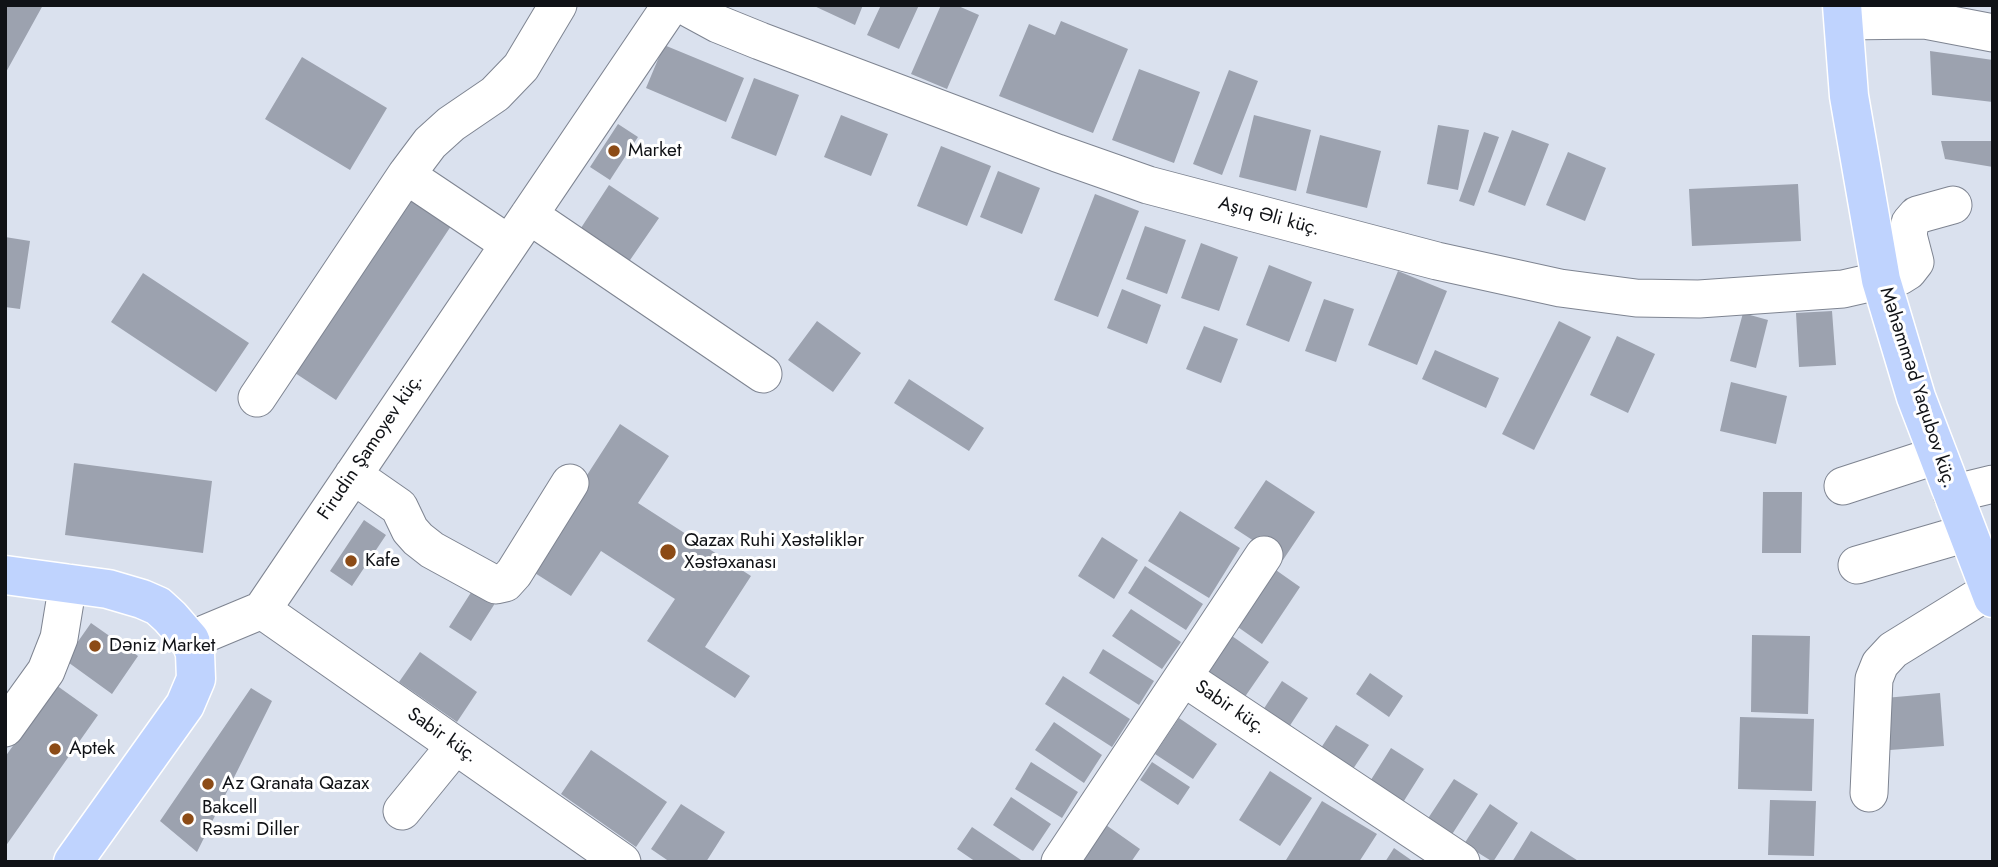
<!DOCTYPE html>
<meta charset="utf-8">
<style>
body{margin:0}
#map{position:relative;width:1998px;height:867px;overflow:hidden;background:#dae1ee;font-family:Jost,sans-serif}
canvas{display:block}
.frame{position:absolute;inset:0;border:7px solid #101216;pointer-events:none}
</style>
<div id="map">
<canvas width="1998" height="867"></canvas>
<div class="frame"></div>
</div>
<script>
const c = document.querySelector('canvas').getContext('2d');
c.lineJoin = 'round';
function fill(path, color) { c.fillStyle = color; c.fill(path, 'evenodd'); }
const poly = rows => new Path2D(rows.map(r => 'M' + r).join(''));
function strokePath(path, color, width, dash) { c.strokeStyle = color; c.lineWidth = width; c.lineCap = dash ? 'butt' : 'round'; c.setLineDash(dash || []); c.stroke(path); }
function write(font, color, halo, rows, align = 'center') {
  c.font = font + ' Jost,sans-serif'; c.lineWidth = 6; c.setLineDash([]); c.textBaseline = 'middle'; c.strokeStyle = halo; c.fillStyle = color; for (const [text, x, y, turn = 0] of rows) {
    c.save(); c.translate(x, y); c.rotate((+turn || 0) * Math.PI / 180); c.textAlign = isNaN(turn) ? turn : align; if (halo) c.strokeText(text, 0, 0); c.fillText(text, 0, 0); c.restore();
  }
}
fill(poly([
 [5,5,43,5,5,74],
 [812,5,863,5,855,25],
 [881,5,919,5,899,49,867,35],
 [941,5,956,5,979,15,947,89,911,74],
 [1061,21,1128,49,1093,133,999,96,1029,24,1055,35],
 [664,45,744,78,726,122,646,88],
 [1930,51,1993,60,1993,102,1932,95],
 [302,57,387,108,350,170,265,119],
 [1139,69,1200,92,1174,163,1112,140],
 [1229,70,1258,81,1222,175,1193,164],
 [754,78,799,95,776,156,731,138],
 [841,115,888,134,871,176,824,157],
 [1254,115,1311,130,1296,191,1239,177],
 [618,124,638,137,610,180,590,167],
 [1438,125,1469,130,1458,190,1427,184],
 [1512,130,1549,144,1525,206,1488,192],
 [1484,132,1499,137,1474,206,1459,201],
 [1320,135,1381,151,1367,208,1306,193],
 [1941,141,1993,141,1993,167,1945,159],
 [941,146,991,166,967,226,917,206],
 [1568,152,1606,168,1585,221,1546,205],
 [998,171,1040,188,1022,234,980,217],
 [1798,184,1801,241,1692,246,1689,189],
 [609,185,659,218,628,263,579,231],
 [1095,194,1139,211,1098,317,1054,300],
 [403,196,451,226,336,400,289,369],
 [1145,226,1186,240,1167,294,1126,279],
 [5,237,30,241,20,309,5,307],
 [1201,243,1238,257,1219,311,1181,298],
 [1269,265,1312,282,1289,342,1246,325],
 [1398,271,1447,291,1417,365,1368,345],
 [143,273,249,343,216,392,111,322],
 [1122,289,1161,305,1147,344,1107,328],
 [1324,299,1354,309,1336,362,1305,351],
 [1832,311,1836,365,1799,367,1796,313],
 [1743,313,1768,320,1756,368,1730,361],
 [817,321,861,353,833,392,788,360],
 [1559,321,1591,337,1534,450,1502,434],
 [1204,326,1238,339,1221,383,1186,369],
 [1617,336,1655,354,1628,413,1590,395],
 [1435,350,1499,378,1486,408,1422,379],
 [909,379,984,428,969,451,894,403],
 [1731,382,1787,396,1776,444,1720,431],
 [620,424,669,456,638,503,751,576,705,647,750,676,735,698,647,641,675,599,601,551,571,596,527,568],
 [74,463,212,481,203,553,65,535],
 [1266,480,1315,512,1283,560,1234,528],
 [1763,492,1802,492,1801,553,1762,553],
 [1180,511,1240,548,1209,598,1148,561],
 [364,520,386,535,352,586,330,571],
 [1102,537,1138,560,1114,599,1078,576],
 [1145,566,1203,604,1186,630,1128,593],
 [1273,568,1300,587,1262,644,1235,625],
 [477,583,499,597,471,641,449,627],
 [1131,609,1181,642,1162,669,1112,636],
 [91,623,138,656,112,694,65,660],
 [1752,635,1810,636,1808,714,1751,712],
 [1232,636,1269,662,1242,701,1205,675],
 [1103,649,1154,681,1139,705,1089,673],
 [420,652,477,692,457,722,399,682],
 [1370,673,1403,696,1389,717,1356,694],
 [1063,676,1130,719,1112,747,1045,704],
 [1282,681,1308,698,1287,730,1261,713],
 [56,685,98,715,5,847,5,757],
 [251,688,272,701,197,852,160,821],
 [1940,693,1944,746,1890,750,1885,698],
 [1740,717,1814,719,1812,791,1738,789],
 [1179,718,1217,744,1193,779,1155,754],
 [1054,722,1102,755,1084,783,1035,750],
 [1336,725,1369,745,1351,772,1319,751],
 [1391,748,1424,769,1402,804,1369,783],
 [591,750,667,802,636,847,561,794],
 [1031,762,1078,792,1062,818,1015,789],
 [1152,762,1190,787,1178,805,1140,780],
 [1270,771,1312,798,1280,846,1239,820],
 [1454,779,1478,794,1449,839,1425,823],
 [1011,797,1051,824,1033,851,993,825],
 [1770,800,1816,801,1814,856,1768,855],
 [1322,801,1377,834,1359,862,1289,862,1286,860],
 [681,804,725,832,706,862,670,862,651,849],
 [1490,804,1518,823,1493,862,1464,844],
 [1106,825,1140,849,1131,862,1081,862],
 [972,827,1024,862,976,862,957,849],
 [1531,831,1580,862,1512,862],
 [1394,848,1414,862,1385,862]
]), '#9ca2af');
const minor = poly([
 [683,5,718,24,760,41,1057,153,1148,185,1437,261,1560,288,1636,298,1699,299,1843,289,1900,276,1908,271,1915,262,1908,235,1910,223,1917,215,1953,205],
 [1843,21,1925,20,1993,33],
 [406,175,509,244],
 [529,215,763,374],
 [257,398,406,175,430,143,451,124,495,94,521,67,558,5],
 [353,475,399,507,410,530,418,539,432,550,496,585,505,583,514,573,570,483],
 [1843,486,1938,455],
 [1952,494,1993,484],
 [1857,565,1967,533],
 [262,610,622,862],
 [190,640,262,610,671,5],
 [1183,677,1264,555],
 [5,728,46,671,59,638,68,583],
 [1869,793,1874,679,1880,664,1893,650,1990,590],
 [402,811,455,746],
 [1060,862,1183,677,1461,862]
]);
const major = poly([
 [1842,5,1849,96,1881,280,1916,397,1993,598],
 [5,575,108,589,142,599,158,606,170,617,190,640,195,653,196,679,185,705,73,862]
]);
strokePath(minor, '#7e8491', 39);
strokePath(major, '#fff', 41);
strokePath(minor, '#fff', 37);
strokePath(major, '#bfd3fe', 38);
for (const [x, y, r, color] of [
 [614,151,7,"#8c4b16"],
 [668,552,9,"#8c4b16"],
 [351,561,7,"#8c4b16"],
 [95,646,7,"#8c4b16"],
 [55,749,7,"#8c4b16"],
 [208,784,7,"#8c4b16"],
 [188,819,7,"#8c4b16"]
]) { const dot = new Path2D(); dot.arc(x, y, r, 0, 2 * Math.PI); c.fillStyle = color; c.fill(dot); strokePath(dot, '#fff', 2.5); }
write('19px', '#101216', '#fff', [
 ["Market",628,151],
 ["Qazax Ruhi Xəstəliklər",684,541],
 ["Xəstəxanası",684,563],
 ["Kafe",365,561],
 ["Dəniz Market",109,646],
 ["Aptek",69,749],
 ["Az Qranata Qazax",222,784],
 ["Bakcell",202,808],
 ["Rəsmi Diller",202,830]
], 'left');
write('19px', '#101216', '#fff', [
 ["Aşıq Əli küç.",1269,217,15],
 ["Məhəmməd Yaqubov küç.",1917,388,72],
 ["Firudin Şamoyev küç.",371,447,-56],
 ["Sabir küç.",1230,708,34],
 ["Sabir küç.",442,736,35]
]);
</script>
